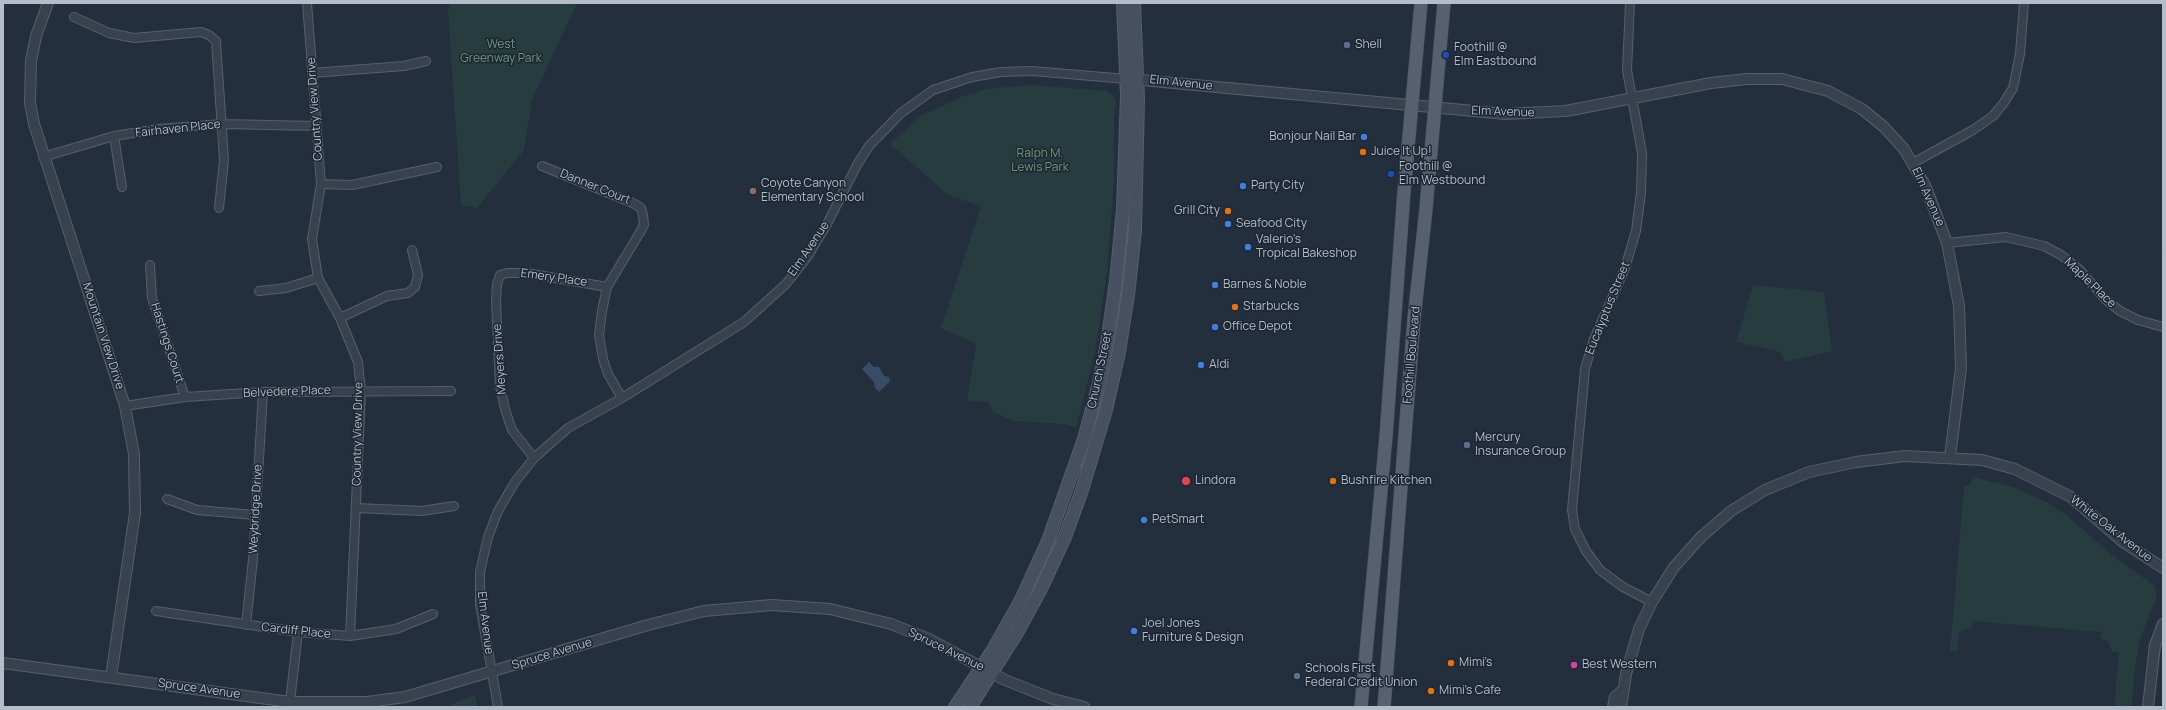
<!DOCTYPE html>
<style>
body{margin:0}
#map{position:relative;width:2166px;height:710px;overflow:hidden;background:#242f3e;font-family:Manrope,sans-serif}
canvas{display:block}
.frame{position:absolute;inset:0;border:4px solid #b4bcc9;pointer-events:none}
</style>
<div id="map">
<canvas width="2166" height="710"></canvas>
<div class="frame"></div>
</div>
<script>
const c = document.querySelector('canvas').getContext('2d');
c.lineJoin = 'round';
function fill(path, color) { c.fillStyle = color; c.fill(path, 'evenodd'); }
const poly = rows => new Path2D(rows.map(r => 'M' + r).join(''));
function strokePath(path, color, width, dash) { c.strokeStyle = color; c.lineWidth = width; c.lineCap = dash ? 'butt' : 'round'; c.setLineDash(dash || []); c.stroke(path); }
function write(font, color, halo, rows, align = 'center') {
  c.font = font + ' Manrope,sans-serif'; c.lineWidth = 3; c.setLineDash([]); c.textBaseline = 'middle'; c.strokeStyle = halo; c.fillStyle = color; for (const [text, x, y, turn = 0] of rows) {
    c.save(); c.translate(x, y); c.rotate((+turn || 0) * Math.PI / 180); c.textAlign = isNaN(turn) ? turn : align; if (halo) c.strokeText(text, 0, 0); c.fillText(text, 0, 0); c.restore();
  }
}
fill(poly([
 [450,3,577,3,532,100,524,150,477,208,461,205,448,10],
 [1029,85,1107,91,1116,99,1114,119,1114,182,1107,273,1095,352,1076,428,1065,424,1016,421,994,413,989,403,967,400,976,344,941,328,981,206,948,195,890,144,921,116,961,97,987,89],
 [1753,285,1824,292,1832,351,1785,362,1781,352,1736,342],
 [1974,477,2016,488,2048,503,2066,515,2117,559,2154,585,2157,595,2139,642,2134,675,2132,707,2114,707,2119,653,2112,651,2108,641,2100,638,2101,632,1973,621,1972,628,1965,629,1959,633,1957,651,1950,651,1964,487,1970,484],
 [473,695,475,696,478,707,437,707,448,706]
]), '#263c3f');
fill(poly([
 [869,362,874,367,879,367,884,376,889,377,890,381,879,392,875,388,874,382,862,369]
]), '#394c67');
const minor = poly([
 [307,3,321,184,312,239,318,278,340,318,358,362,361,391,350,636],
 [1630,3,1627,70,1642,153,1641,193,1636,231,1625,268,1594,339,1585,369,1572,510,1575,529,1586,551,1600,570,1623,587,1652,602],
 [74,17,109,33,134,38,201,32,209,35,216,41,224,160,219,208],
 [312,73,404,66,426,61],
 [114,136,122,187],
 [43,157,114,136,158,129,222,124,316,126],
 [1913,163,1973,130,1993,116,2003,104,2013,88,2020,54,2024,3],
 [542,166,633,203,641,208,643,215,644,225,639,234,607,287,602,311,599,335,603,359,608,374,622,398],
 [321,184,352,185,437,167],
 [1947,243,2006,237,2044,246,2061,255,2080,270,2105,299,2120,311,2138,320,2163,327],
 [150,265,152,298,185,397],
 [259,291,286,288,318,278],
 [340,318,387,296,408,293,415,287,418,275,412,250],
 [125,406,185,397,263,392,451,391],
 [534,458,512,430,505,409,500,386,496,302,497,284,500,275,507,273,526,273,607,287],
 [167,499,197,510,255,515],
 [357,508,422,511,454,506],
 [156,611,298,632,350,636,396,629,433,614],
 [246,625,253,559,263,392],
 [290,702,298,632],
 [498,707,480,604,480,572,488,537,498,511,515,482,534,458,568,428,622,398,744,322,786,284,808,256,827,224,857,165,869,146,901,113,933,90,972,77,1001,72,1032,71,1127,79]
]);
const tertiary = poly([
 [48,3,36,36,31,61,30,103,34,124,125,406,134,454,135,513,111,677],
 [1131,79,1506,114,1566,111,1711,83,1747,79,1782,79,1828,91,1862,109,1884,127,1904,149,1925,185,1947,243,1959,306,1961,368,1950,457],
 [3,663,290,702,367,702,405,697,648,625,704,611,772,605,830,609,891,624,929,639,1005,680,1053,699,1084,707],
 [1613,707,1615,697,1623,690],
 [1621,707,1626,674,1639,629,1652,602,1674,567,1701,537,1731,511,1765,490,1809,472,1856,462,1905,456,1982,460,2015,469,2071,497,2123,542,2163,568],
 [2148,707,2155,645,2163,624]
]);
const secondary = poly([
 [955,707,994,648,1021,600,1048,541,1084,439,1099,383,1107,344,1116,281,1123,210,1127,95,1123,3],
 [970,707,1017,633,1041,589,1065,537,1082,490,1106,410,1119,352,1128,295,1135,231,1138,99,1134,3]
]);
const primary = poly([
 [1361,707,1386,436,1404,192,1421,3],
 [1384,707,1414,319,1426,209,1444,3]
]);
strokePath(minor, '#565f6c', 10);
strokePath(tertiary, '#565f6c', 12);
strokePath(secondary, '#565f6c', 14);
strokePath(primary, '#414a57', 14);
strokePath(minor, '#38414e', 8);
strokePath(tertiary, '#38414e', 10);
strokePath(secondary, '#465061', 12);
strokePath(primary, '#56606e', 13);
strokePath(poly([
 [2163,249,2163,248]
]), '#5a6575', 2.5, [4, 4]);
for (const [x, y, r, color] of [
 [1347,45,4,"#5c6f8a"],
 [1446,55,4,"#1a4fb4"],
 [1364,137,4,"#3f7fe0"],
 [1363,152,4,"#e8710a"],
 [1391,174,4,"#1a4fb4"],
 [1243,186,4,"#3f7fe0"],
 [753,191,4,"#8d6e63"],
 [1228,211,4,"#e8710a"],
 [1228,224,4,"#3f7fe0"],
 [1248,247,4,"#3f7fe0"],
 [1215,285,4,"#3f7fe0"],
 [1235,307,4,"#e8710a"],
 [1215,327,4,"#3f7fe0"],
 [1201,365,4,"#3f7fe0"],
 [1467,445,4,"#5c6f8a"],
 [1186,481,5,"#e0444e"],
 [1333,481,4,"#e8710a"],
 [1144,520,4,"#3f7fe0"],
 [1134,631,4,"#3f7fe0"],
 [1451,663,4,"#e8710a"],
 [1574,665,4,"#d1479c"],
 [1297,676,4,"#5c6f8a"],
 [1431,691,4,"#e8710a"]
]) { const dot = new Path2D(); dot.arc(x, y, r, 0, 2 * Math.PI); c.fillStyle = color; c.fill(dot); strokePath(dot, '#1d2633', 1.5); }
write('12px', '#6b9a76', '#1d2633', [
 ["West",501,45],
 ["Greenway Park",501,59],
 ["Ralph M.",1040,154],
 ["Lewis Park",1040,168]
]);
write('12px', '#b4bcc9', '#1d2633', [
 ["Shell",1355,45],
 ["Foothill @",1454,48],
 ["Elm Eastbound",1454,62],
 ["Bonjour Nail Bar",1356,137,"right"],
 ["Juice It Up!",1371,152],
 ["Foothill @",1399,167],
 ["Elm Westbound",1399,181],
 ["Coyote Canyon",761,184],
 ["Elementary School",761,198],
 ["Party City",1251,186],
 ["Grill City",1220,211,"right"],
 ["Seafood City",1236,224],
 ["Valerio's",1256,240],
 ["Tropical Bakeshop",1256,254],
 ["Barnes & Noble",1223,285],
 ["Starbucks",1243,307],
 ["Office Depot",1223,327],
 ["Aldi",1209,365],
 ["Mercury",1475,438],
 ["Insurance Group",1475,452],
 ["Lindora",1195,481],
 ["Bushfire Kitchen",1341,481],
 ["PetSmart",1152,520],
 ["Joel Jones",1142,624],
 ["Furniture & Design",1142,638],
 ["Mimi's",1459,663],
 ["Best Western",1582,665],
 ["Schools First",1305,669],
 ["Federal Credit Union",1305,683],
 ["Mimi's Cafe",1439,691]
], 'left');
write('12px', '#b4bcc9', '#1d2633', [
 ["Elm Avenue",1181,83,6],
 ["Country View Drive",315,109,-94],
 ["Elm Avenue",1503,112,2],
 ["Fairhaven Place",178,129,-6],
 ["Danner Court",595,187,22],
 ["Elm Avenue",1928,197,66],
 ["Elm Avenue",809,249,-56],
 ["Emery Place",554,278,8],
 ["Maple Place",2090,283,44],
 ["Eucalyptus Street",1608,308,-68],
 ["Mountain View Drive",103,336,72],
 ["Hastings Court",167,343,72],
 ["Foothill Boulevard",1412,355,-85],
 ["Meyers Drive",500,359,-94],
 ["Church Street",1100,370,-78],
 ["Belvedere Place",287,392,-2],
 ["Country View Drive",358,434,-89],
 ["Weybridge Drive",256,509,-87],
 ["White Oak Avenue",2111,529,38],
 ["Elm Avenue",485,623,83],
 ["Cardiff Place",296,631,6],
 ["Spruce Avenue",946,650,26],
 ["Spruce Avenue",552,654,-17],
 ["Spruce Avenue",199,689,8]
]);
</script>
